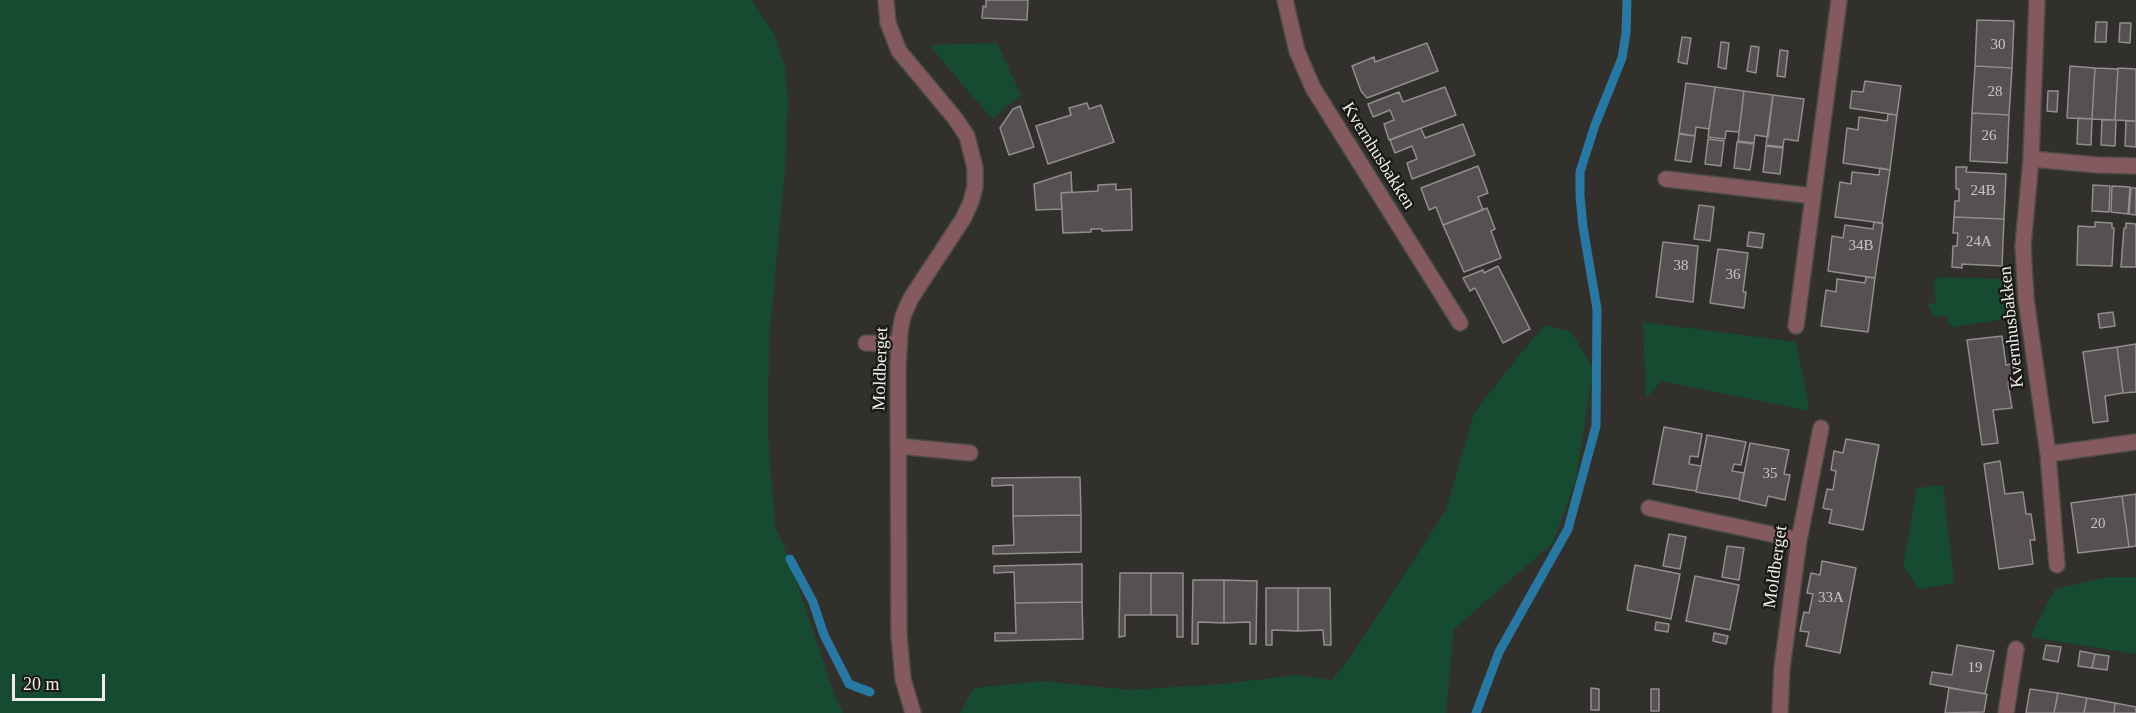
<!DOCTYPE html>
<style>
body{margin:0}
#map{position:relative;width:2136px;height:713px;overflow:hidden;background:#31302c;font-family:Georgia,serif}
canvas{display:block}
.scale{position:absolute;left:12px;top:674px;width:93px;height:27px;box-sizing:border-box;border:3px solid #efeeeb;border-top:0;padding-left:8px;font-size:18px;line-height:21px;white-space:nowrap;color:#efeeeb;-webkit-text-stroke:4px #191816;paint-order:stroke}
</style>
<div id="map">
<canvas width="2136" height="713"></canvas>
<div class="scale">20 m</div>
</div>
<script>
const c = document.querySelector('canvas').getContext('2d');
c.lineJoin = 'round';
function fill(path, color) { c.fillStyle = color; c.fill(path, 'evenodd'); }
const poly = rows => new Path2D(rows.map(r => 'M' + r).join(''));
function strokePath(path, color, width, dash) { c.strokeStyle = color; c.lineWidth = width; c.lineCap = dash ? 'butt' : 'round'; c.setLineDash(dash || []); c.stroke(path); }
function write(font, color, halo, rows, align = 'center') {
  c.font = font + ' Georgia,serif'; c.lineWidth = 4.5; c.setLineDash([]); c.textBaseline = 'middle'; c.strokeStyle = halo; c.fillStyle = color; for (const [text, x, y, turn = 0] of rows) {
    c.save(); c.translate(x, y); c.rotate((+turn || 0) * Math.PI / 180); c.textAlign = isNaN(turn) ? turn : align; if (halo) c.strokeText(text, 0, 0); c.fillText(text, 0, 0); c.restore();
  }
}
fill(poly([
 [0,0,752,0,774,34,785,66,788,102,785,169,769,340,768,435,775,526,787,554,835,696,843,713,0,713],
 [997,43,1021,95,992,119,929,45],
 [1939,277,2003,279,2002,299,2009,299,2009,310,2005,312,2005,319,1953,327,1947,323,1947,316,1934,317,1928,304,1936,303,1934,282],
 [1643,322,1796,342,1810,411,1661,381,1646,398],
 [1545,325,1572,332,1593,370,1576,479,1553,543,1454,629,1446,713,960,713,974,688,1042,681,1130,690,1221,684,1297,675,1332,680,1352,655,1446,510,1474,413,1520,354],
 [1943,485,1954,581,1950,584,1919,589,1903,566,1917,488],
 [2107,577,2136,577,2136,654,2030,637,2055,589]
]), '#174b31');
strokePath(poly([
 [790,559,813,602,824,635,849,684,870,692],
 [1476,713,1499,652,1568,529,1596,426,1597,309,1583,227,1580,196,1580,172,1595,125,1622,58,1626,33,1627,0]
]), '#2779a4', 9);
const building = poly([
 [986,0,1028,0,1027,20,982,18,983,6,986,7,986,0],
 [1977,20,2014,21,2012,68,1975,66,1977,20],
 [2096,22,2107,22,2106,42,2095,42,2096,22],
 [2120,23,2131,23,2130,43,2119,42,2120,23],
 [1682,37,1691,38,1687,64,1678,62,1682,37],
 [1721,42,1729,43,1726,69,1718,67,1721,42],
 [1427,43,1438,71,1367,98,1361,91,1352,66,1374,57,1375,62,1427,43],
 [1751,46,1759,47,1756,73,1747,71,1751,46],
 [1780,50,1788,51,1785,77,1777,76,1780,50],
 [1975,66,2012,68,2009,115,1972,113,1975,66],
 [2070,66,2095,68,2092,119,2067,118,2070,66],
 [2095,68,2118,69,2115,120,2092,119,2095,68],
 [2118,68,2136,69,2136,121,2115,120,2118,68],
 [1865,81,1901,86,1897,115,1850,108,1852,91,1863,92,1865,81],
 [1686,83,1715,87,1709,129,1696,127,1695,136,1679,133,1686,83],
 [1445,87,1456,115,1389,140,1384,124,1394,120,1390,110,1373,117,1368,104,1399,92,1403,102,1445,87],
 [1715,87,1744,91,1739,132,1726,131,1725,139,1708,137,1715,87],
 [1744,91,1773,95,1768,137,1755,135,1754,143,1738,141,1744,91],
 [2048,91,2058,91,2057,112,2047,111,2048,91],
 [1773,95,1804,99,1798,141,1784,139,1783,147,1766,145,1773,95],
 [1087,103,1089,109,1101,105,1114,142,1048,164,1036,126,1071,115,1069,108,1087,103],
 [1020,106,1034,147,1009,155,1000,128,1013,109,1020,106],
 [1972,113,2009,115,2007,163,1970,161,1972,113],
 [1888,114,1897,115,1890,170,1843,163,1847,128,1858,130,1859,117,1887,121,1888,114],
 [2078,118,2092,119,2091,145,2077,144,2078,118],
 [2102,120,2116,120,2115,146,2101,145,2102,120],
 [2126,121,2136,121,2136,147,2125,146,2126,121],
 [1463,124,1475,155,1412,179,1407,163,1417,159,1412,146,1395,153,1390,140,1421,128,1425,138,1463,124],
 [1679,134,1695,136,1691,162,1675,160,1679,134],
 [1708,139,1724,141,1721,166,1705,164,1708,139],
 [1737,142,1754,144,1750,170,1734,168,1737,142],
 [1766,146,1783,148,1780,174,1763,172,1766,146],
 [1478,166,1488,193,1478,197,1483,210,1443,225,1436,207,1429,210,1421,188,1478,166],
 [1956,167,1967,167,1966,172,2006,174,2004,219,1954,217,1955,201,1959,201,1959,189,1956,189,1956,167],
 [1880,168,1890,170,1882,223,1835,217,1840,182,1851,184,1852,172,1879,175,1880,168],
 [1071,172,1072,192,1061,193,1062,209,1036,210,1034,184,1071,172],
 [1116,184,1116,190,1131,189,1132,230,1102,231,1102,229,1091,229,1091,232,1063,233,1061,193,1098,191,1098,185,1116,184],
 [2093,185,2110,186,2109,212,2092,211,2093,185],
 [2112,186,2130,187,2128,214,2111,212,2112,186],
 [2131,188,2136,188,2136,215,2129,214,2131,188],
 [1699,205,1714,207,1710,241,1694,239,1699,205],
 [1487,208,1495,229,1491,231,1501,258,1464,272,1443,225,1487,208],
 [1954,217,2004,219,2002,266,1962,264,1962,268,1952,267,1953,246,1957,246,1958,233,1953,233,1954,217],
 [1874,222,1883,224,1875,278,1828,271,1832,236,1843,238,1845,225,1873,229,1874,222],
 [2095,222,2112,223,2112,228,2114,228,2112,266,2077,265,2078,226,2095,227,2095,222],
 [2126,223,2136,224,2136,267,2121,267,2124,228,2126,228,2126,223],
 [1749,232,1764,234,1762,248,1747,246,1749,232],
 [1663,242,1698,246,1693,302,1656,297,1663,242],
 [1718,249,1748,253,1743,292,1746,292,1744,308,1710,303,1718,249],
 [1498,266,1530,329,1503,343,1475,288,1470,291,1463,278,1483,270,1484,273,1498,266],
 [1866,277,1875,278,1868,332,1821,326,1826,290,1836,292,1837,279,1865,283,1866,277],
 [2113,312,2115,326,2100,328,2098,314,2113,312],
 [2002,336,2006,365,2011,364,2014,382,2008,383,2012,408,1993,410,1998,443,1982,445,1967,340,2002,336],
 [2136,344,2136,392,2123,393,2117,347,2136,344],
 [2117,347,2123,393,2105,396,2108,421,2093,423,2083,352,2117,347],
 [1664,427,1702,434,1698,457,1690,456,1689,464,1701,466,1696,491,1653,484,1664,427],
 [1707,435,1746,442,1741,465,1734,464,1732,471,1744,473,1739,499,1696,492,1707,435],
 [1846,439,1879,445,1863,530,1829,523,1832,510,1823,508,1827,489,1833,490,1836,471,1831,470,1834,451,1843,453,1846,439],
 [1750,443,1789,450,1784,474,1790,475,1785,500,1768,496,1766,506,1739,500,1750,443],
 [2000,461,2005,494,2023,492,2026,514,2031,514,2035,540,2030,540,2033,564,1999,569,1984,464,2000,461],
 [1080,477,1081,515,1013,516,1013,485,992,486,992,478,1080,477],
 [2136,494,2136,546,2129,547,2122,496,2136,494],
 [2122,496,2129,547,2078,553,2071,503,2122,496],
 [1081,515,1081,552,993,554,993,546,1014,545,1013,516,1081,515],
 [1669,534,1686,537,1680,569,1663,566,1669,534],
 [1727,546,1744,548,1739,580,1722,577,1727,546],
 [1822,561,1856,568,1840,653,1806,646,1809,632,1800,631,1804,612,1809,613,1813,594,1807,593,1811,573,1820,575,1822,561],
 [1082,564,1082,602,1015,603,1014,572,994,573,994,566,1082,564],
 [1635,565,1680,574,1671,619,1627,610,1635,565],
 [1120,573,1151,573,1151,615,1125,615,1125,636,1119,637,1120,573],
 [1151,573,1183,573,1183,637,1177,637,1177,615,1151,615,1151,573],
 [1695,576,1739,585,1730,630,1686,621,1695,576],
 [1193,580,1224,580,1224,623,1198,622,1198,644,1192,644,1193,580],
 [1224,580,1257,581,1256,644,1250,644,1250,622,1224,623,1224,580],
 [1266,588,1298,588,1298,631,1272,630,1272,645,1266,645,1266,588],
 [1298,588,1330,588,1331,645,1324,645,1323,630,1298,631,1298,588],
 [1082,602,1083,639,995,641,995,633,1016,633,1015,603,1082,602],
 [1656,622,1669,624,1668,632,1655,630,1656,622],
 [1714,633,1728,636,1726,644,1713,641,1714,633],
 [1957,645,1994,651,1985,694,1930,684,1932,672,1952,675,1957,645],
 [2046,645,2061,647,2058,662,2043,659,2046,645],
 [2080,651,2095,654,2092,668,2078,666,2080,651],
 [2095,654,2109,656,2107,670,2092,668,2095,654],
 [1591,688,1599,689,1599,710,1591,710,1591,688],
 [1949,688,1987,694,1984,712,1945,713,1949,688],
 [1651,689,1659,689,1659,711,1651,711,1651,689],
 [2030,689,2058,693,2054,713,2026,713,2030,689],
 [2058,693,2087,698,2084,713,2054,713,2058,693],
 [2087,698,2115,703,2114,713,2084,713,2087,698],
 [2115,703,2136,707,2136,713,2114,713,2115,703]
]);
fill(building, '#555051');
strokePath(building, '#928d8f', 1.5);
const minor = poly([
 [886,0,888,23,899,51,954,117,967,136,975,168,975,187,971,202,963,219,911,298,903,316,900,332,898,367,899,635,903,679,913,713],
 [1285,0,1297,51,1313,88,1460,323],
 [2037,0,2031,159,2023,246,2026,299,2048,454,2057,565],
 [2031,159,2098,165,2136,166],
 [1666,179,1813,196],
 [1796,326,1839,0],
 [866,343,899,344],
 [898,446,970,453],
 [2048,454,2136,442],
 [1649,508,1799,540],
 [1780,713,1782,668,1799,540,1821,428],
 [2006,713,2016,649]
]);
strokePath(minor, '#4c4b47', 18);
strokePath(minor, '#855a5f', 15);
write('15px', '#c8c6c4', null, [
 ["30",1998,45],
 ["28",1995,92],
 ["26",1989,136],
 ["24B",1983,191],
 ["24A",1979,242],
 ["34B",1861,246],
 ["38",1681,266],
 ["36",1733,275],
 ["35",1770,474],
 ["20",2098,524],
 ["33A",1831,598],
 ["19",1975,668]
]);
write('18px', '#efeeeb', '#191816', [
 ["Kvernhusbakken",1378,156,58],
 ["Kvernhusbakken",2012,327,-96],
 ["Moldberget",881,369,-88],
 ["Moldberget",1776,567,-82]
]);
</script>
